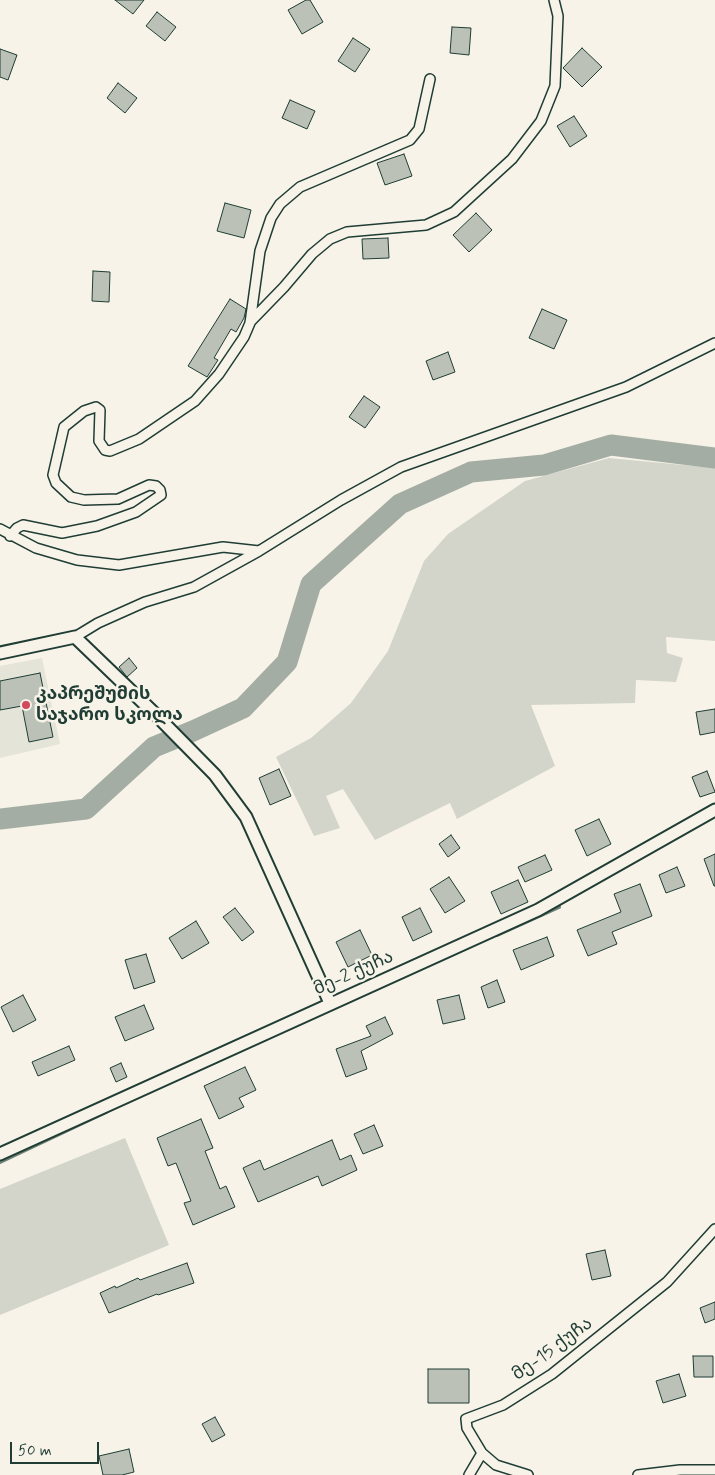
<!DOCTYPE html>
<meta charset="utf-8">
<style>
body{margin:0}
#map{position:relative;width:715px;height:1475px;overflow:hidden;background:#f7f3e8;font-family:Mynerve,sans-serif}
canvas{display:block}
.scale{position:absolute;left:10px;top:1442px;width:89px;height:22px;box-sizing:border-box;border:2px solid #1f3d34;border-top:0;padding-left:6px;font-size:15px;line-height:18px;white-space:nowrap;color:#1f3d34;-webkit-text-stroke:4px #f7f3e8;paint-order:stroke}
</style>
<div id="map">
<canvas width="715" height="1475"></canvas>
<div class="scale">50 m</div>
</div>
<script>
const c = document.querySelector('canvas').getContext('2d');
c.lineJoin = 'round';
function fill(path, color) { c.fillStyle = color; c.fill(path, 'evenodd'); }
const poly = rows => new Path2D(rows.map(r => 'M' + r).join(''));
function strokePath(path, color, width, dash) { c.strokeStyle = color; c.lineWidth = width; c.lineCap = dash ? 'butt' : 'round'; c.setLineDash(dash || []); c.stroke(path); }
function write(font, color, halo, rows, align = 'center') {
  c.font = font + ' Mynerve,"Noto Sans Georgian",sans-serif'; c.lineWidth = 5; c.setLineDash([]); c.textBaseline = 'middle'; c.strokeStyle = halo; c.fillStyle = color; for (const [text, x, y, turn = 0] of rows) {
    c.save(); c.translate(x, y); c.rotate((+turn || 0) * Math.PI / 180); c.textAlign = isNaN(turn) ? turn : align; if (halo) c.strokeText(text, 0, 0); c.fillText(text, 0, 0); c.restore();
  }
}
fill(poly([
 [42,658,60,744,0,758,0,666]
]), '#e5e4d9');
fill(poly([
 [609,458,715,468,715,641,666,637,667,653,683,658,676,682,636,680,635,703,531,705,555,766,457,819,450,803,375,840,343,789,326,796,340,828,314,836,276,757,311,738,351,703,388,651,424,561,448,534,525,481],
 [125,1138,169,1245,0,1315,0,1189]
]), '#d3d5ca');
strokePath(poly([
 [497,935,559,907],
 [0,1162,106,1112]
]), '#6f8077', 4);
strokePath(poly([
 [0,819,86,809,154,747,193,731,243,708,287,662,311,584,400,504,471,472,544,465,611,445,715,458]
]), '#a4ada3', 21);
const building = poly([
 [115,0,144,0,133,14,115,0],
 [306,0,310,0,323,22,302,34,288,10,306,0],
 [157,12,176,27,165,41,146,26,157,12],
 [452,27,471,28,469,55,450,53,452,27],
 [353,38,370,49,355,72,338,61,353,38],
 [582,48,602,67,582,87,563,68,582,48],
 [0,49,17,55,8,80,0,77,0,49],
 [118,83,137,98,125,113,107,98,118,83],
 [290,100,315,111,307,129,282,118,290,100],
 [574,116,587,136,570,147,557,126,574,116],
 [404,154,412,176,385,185,377,163,404,154],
 [225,203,251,210,244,238,217,231,225,203],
 [476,213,492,230,469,252,453,235,476,213],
 [388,238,389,258,363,259,362,239,388,238],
 [93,271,110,272,109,302,92,301,93,271],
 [230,299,246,309,244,318,236,332,231,329,214,358,218,360,207,377,188,366,230,299],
 [542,309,567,320,554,349,529,338,542,309],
 [448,352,455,372,433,380,426,361,448,352],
 [364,396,380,407,365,428,349,417,364,396],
 [129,658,137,668,127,677,119,667,129,658],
 [40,673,53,737,29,742,22,706,0,710,0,681,40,673],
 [715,709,715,732,700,735,696,712,715,709],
 [279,769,291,796,270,805,259,778,279,769],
 [707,771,715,792,700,797,692,777,707,771],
 [599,819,611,844,587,856,575,830,599,819],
 [451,835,460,848,448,857,439,844,451,835],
 [715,854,715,886,714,886,704,859,715,854],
 [545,855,552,870,525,882,518,867,545,855],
 [677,867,685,886,666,893,659,875,677,867],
 [449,877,465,901,445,913,430,889,449,877],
 [518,880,528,902,501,914,491,892,518,880],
 [640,884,652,916,612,932,617,944,588,956,577,930,621,912,614,894,640,884],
 [235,908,254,932,242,941,223,917,235,908],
 [420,908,432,932,413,941,402,917,420,908],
 [196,921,209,943,182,959,169,938,196,921],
 [360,930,372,955,348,967,336,942,360,930],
 [547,937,554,956,521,970,513,950,547,937],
 [146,954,155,982,134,989,125,960,146,954],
 [497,980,505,1002,488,1008,481,987,497,980],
 [23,995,36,1020,13,1032,1,1007,23,995],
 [459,995,465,1019,443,1024,437,1000,459,995],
 [144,1005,154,1029,125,1041,115,1017,144,1005],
 [385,1017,393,1034,361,1051,367,1069,346,1077,336,1049,371,1036,366,1026,385,1017],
 [69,1046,75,1060,38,1076,32,1062,69,1046],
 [121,1063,127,1077,116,1082,110,1068,121,1063],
 [245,1067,256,1090,239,1098,244,1107,219,1119,204,1086,245,1067],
 [201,1119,213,1148,205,1151,220,1189,226,1186,235,1207,193,1225,184,1203,191,1201,176,1163,168,1166,157,1138,201,1119],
 [374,1125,383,1146,363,1154,354,1134,374,1125],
 [332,1140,340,1160,351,1155,357,1170,322,1186,318,1176,258,1202,243,1168,260,1160,264,1170,332,1140],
 [605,1250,611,1276,592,1280,586,1254,605,1250],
 [187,1263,194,1283,158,1295,157,1294,109,1313,100,1293,115,1286,116,1288,138,1278,140,1280,187,1263],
 [715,1302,715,1319,705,1323,700,1308,715,1302],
 [693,1356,713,1356,713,1377,694,1377,693,1356],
 [428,1369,469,1369,469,1403,428,1403,428,1369],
 [679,1374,686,1396,663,1403,656,1381,679,1374],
 [215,1417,225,1435,212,1442,202,1424,215,1417],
 [129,1449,134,1472,122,1475,103,1475,99,1456,129,1449]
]);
fill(building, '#bbc1b6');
strokePath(building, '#1f3d34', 1);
const minor = poly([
 [250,322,284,287,312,254,330,239,347,232,426,225,454,212,512,159,541,121,555,86,558,16,554,0],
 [0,529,36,548,77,560,119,565,223,547,259,551],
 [10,536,17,528,23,525,62,533,97,526,136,512,161,495,160,490,156,486,149,485,118,499,84,500,71,497,56,483,53,475,64,427,84,411,96,407,100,410,99,441,105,450,110,451,139,439,195,401,219,374,244,337,250,323,260,251,271,218,280,204,300,187,410,140,419,129,430,79],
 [75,637,98,623,145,602,194,587,259,551,341,500,401,467,626,387,715,343],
 [469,1475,482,1453],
 [528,1475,496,1465,482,1453,467,1428,466,1419,503,1405,552,1374,667,1282,715,1229],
 [638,1475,680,1470,715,1470]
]);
const tertiary = poly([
 [0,653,75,637,153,712,215,775,246,817,330,1003],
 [0,1154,538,910,715,810]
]);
strokePath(minor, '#1f3d34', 12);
strokePath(tertiary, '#1f3d34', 15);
strokePath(minor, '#f7f3e8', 9);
strokePath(tertiary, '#f7f3e8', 11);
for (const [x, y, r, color] of [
 [26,705,5,"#d1495b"]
]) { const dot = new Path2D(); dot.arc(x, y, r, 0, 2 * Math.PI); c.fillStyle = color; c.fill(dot); strokePath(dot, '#f7f3e8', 2); }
write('bold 18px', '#1f3d34', '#f7f3e8', [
 ["კაპრეშუმის",36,695],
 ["საჯარო სკოლა",36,716]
], 'left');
write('18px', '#1f3d34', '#f7f3e8', [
 ["მე-2 ქუჩა",354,974,-24],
 ["მე-15 ქუჩა",553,1350,-36]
]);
</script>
